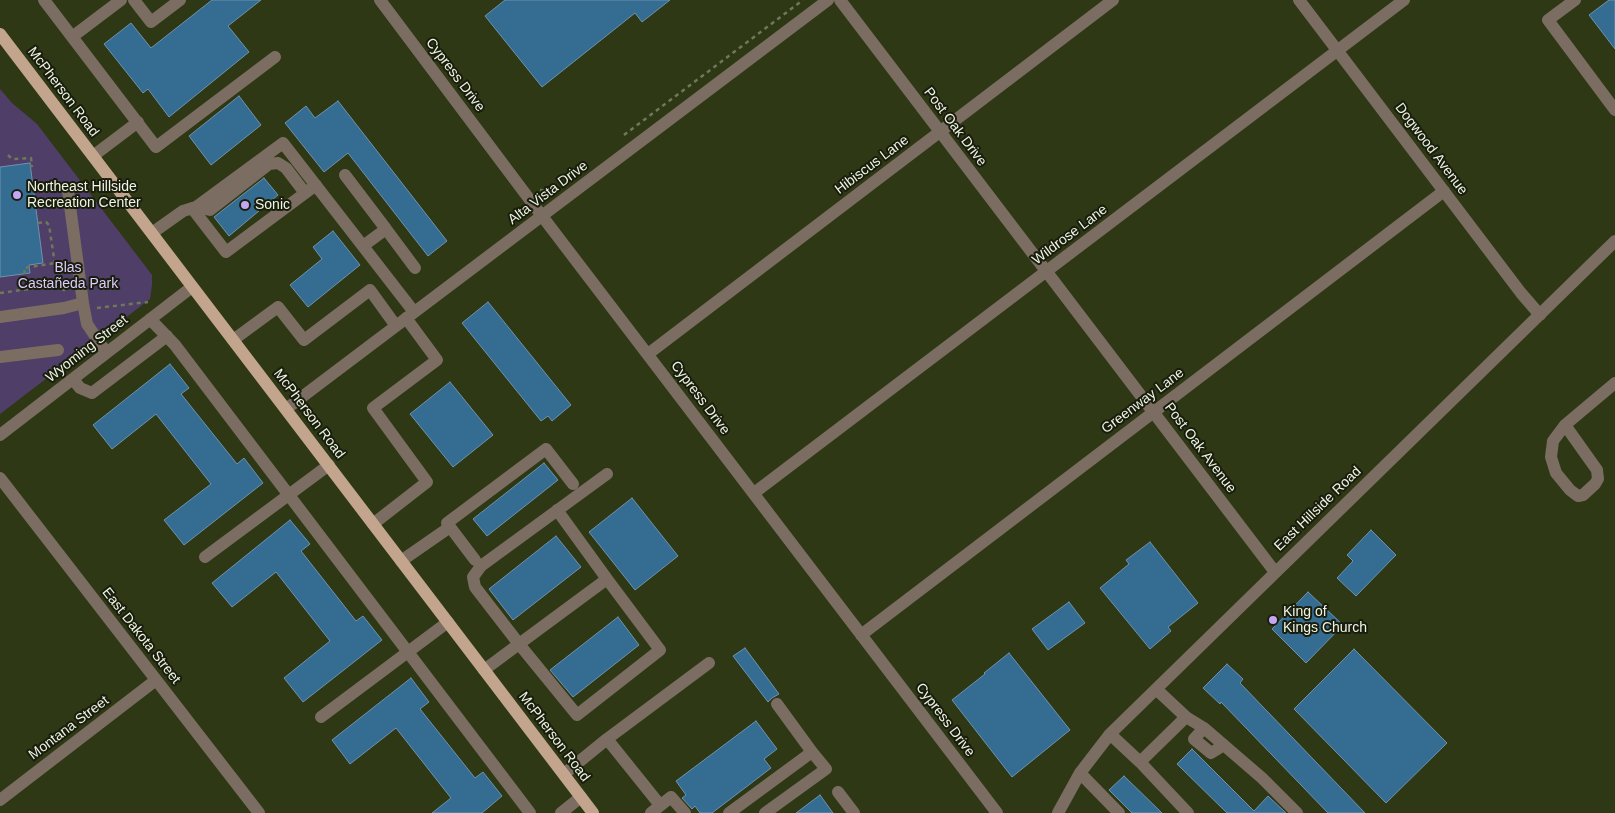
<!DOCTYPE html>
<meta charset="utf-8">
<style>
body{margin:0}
canvas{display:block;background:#2e3814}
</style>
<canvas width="1615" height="813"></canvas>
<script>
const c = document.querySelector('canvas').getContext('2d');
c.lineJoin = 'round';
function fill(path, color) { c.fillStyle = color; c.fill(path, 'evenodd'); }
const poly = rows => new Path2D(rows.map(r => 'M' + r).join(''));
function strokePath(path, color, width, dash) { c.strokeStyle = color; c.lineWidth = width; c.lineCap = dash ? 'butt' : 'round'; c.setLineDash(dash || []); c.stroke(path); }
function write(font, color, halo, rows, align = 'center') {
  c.font = font + ' Arial,sans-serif'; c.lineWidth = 4; c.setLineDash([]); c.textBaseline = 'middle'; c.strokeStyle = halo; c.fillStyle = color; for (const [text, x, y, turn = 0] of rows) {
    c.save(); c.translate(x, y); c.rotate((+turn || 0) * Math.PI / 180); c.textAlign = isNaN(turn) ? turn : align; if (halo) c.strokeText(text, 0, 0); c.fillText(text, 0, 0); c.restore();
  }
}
fill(poly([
 [0,89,12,103,37,124,152,275,152,285,150,299,0,414]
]), '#4f3e67');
const building = poly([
 [212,0,261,0,228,26,249,52,169,117,148,89,143,93,104,44,131,23,151,48,212,0],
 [505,0,670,0,642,22,635,13,542,87,485,16,505,0],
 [1609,0,1615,0,1615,49,1589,15,1609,0],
 [239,96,261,125,211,165,189,136,239,96],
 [338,101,447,241,428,256,348,153,324,172,285,123,306,106,315,118,338,101],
 [30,163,43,263,29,265,30,273,0,277,0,167,30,163],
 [264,178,278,195,229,236,214,217,264,178],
 [333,231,360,265,308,307,290,285,322,259,313,247,333,231],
 [488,302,571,405,552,421,548,416,541,421,462,323,488,302],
 [170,364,189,388,181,394,237,464,244,458,263,483,184,545,164,520,211,484,156,414,112,449,93,425,170,364],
 [450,382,493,435,453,467,410,414,450,382],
 [544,463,558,480,487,536,473,519,544,463],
 [632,498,678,556,635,590,589,532,632,498],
 [290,520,310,544,301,551,356,621,363,616,382,640,303,702,284,678,330,641,276,572,232,607,212,583,290,520],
 [1371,530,1396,555,1356,596,1337,578,1353,561,1347,555,1371,530],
 [556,536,581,567,513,620,489,589,556,536],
 [1150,542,1198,603,1168,627,1171,631,1150,649,1100,588,1129,564,1126,560,1150,542],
 [1308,592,1343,625,1306,663,1272,629,1308,592],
 [1069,602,1085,623,1048,650,1032,629,1069,602],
 [618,617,639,645,573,697,550,670,618,617],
 [745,648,779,694,772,698,768,702,733,656,745,648],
 [1354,649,1447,743,1386,803,1294,709,1354,649],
 [1009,653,1070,730,1012,777,952,700,985,674,984,673,1009,653],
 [1227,664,1243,679,1240,683,1365,813,1328,813,1221,702,1220,704,1203,688,1227,664],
 [411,678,429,702,420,709,475,778,483,772,502,796,482,813,432,813,451,798,396,728,350,764,332,740,411,678],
 [756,721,777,749,764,759,771,768,712,813,700,813,695,806,692,809,682,798,686,795,676,781,756,721],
 [1192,749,1254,811,1268,796,1286,813,1227,813,1177,764,1192,749],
 [1124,776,1162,813,1132,813,1109,790,1124,776],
 [820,795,833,813,796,813,820,795]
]);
fill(building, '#356c92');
strokePath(building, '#6f92ae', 1);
strokePath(poly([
 [624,135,803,0],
 [8,155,12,159,31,158,32,166,30,166],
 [540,190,551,191,554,189],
 [38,223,46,222,49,225,57,278,56,284],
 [39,279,47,280],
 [27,290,24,268,55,263],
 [0,293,51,286,56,284,68,293],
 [97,308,148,302]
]), '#6f7859', 2.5, [4, 4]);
strokePath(poly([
 [44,0,156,147,275,57],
 [134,0,151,22,180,0],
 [380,0,542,216,997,813],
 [840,0,1275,572],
 [1299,0,1521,293,1540,315],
 [1575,0,1548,20,1615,110],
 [72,37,121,0],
 [93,156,138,122],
 [345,175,386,229,363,246],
 [196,207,210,210,269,164,278,163,286,168,305,193],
 [192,208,226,252,316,185],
 [386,229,415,268],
 [152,233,183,211,196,207,283,143,414,312],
 [83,303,87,324,106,352],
 [0,317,64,308,83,303,68,191],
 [150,319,175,345,530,813],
 [233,340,278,307,304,340,370,290,396,326],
 [648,354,1113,0],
 [0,357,58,350],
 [73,379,80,388,92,393,167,336],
 [286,409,828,0],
 [1565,425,1597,470,1598,479,1595,484,1583,495,1578,496,1570,490,1556,473,1551,457,1553,441,1565,425,1615,383],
 [0,435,192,287],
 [0,478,259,813],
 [754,493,1404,0],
 [557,510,607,579],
 [373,524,427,482,373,408,437,360,406,318],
 [205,557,329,465],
 [475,560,447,523,546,449,573,484],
 [401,561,450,527],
 [861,635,1444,191],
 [484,670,519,644,607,579,660,650,577,715,519,644,475,587,473,577,481,566,607,474],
 [1156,689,1186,717,1204,728,1262,778,1297,813],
 [321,717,448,622],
 [1204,728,1194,739,1211,753,1224,745],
 [1110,734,1140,762,1188,813],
 [607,739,709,663],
 [1140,762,1186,717],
 [1080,773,1119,813],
 [564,774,607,739,660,805],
 [838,792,854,813],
 [0,800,156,680],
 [561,813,581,797],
 [651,813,671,797,685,813],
 [729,813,812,752,777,704],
 [765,813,826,769,812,752],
 [1058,813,1080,773,1110,734,1615,241]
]), '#7b6d61', 12);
strokePath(poly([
 [0,34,593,813]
]), '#c3a58d', 12);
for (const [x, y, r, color] of [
 [17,195,5,"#c4a7f1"],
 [245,205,5,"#c4a7f1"],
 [1273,620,5,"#c4a7f1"]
]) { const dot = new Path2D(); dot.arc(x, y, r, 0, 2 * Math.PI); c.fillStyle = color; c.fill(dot); strokePath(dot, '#191d0e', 2); }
write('14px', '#eef5e0', '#191d0e', [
 ["Cypress Drive",455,75,53],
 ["McPherson Road",63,92,53],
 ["Post Oak Drive",955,127,53],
 ["Dogwood Avenue",1431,149,53],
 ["Hibiscus Lane",872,165,-37],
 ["Alta Vista Drive",548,193,-37],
 ["Wildrose Lane",1070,235,-37],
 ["Wyoming Street",87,349,-38],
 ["Cypress Drive",700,398,53],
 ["Greenway Lane",1143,401,-37],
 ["McPherson Road",309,414,53],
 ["Post Oak Avenue",1200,448,53],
 ["East Hillside Road",1318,509,-44],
 ["East Dakota Street",141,636,52],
 ["Cypress Drive",945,720,53],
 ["Montana Street",69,728,-37],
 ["McPherson Road",554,737,53]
]);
write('14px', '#eef5e0', '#191d0e', [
 ["Northeast Hillside",27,187],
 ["Recreation Center",27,203],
 ["Sonic",255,205],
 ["King of",1283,612],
 ["Kings Church",1283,628]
], 'left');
write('14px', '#dfcdfd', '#191d0e', [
 ["Blas",68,268],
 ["Castañeda Park",68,284]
]);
</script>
